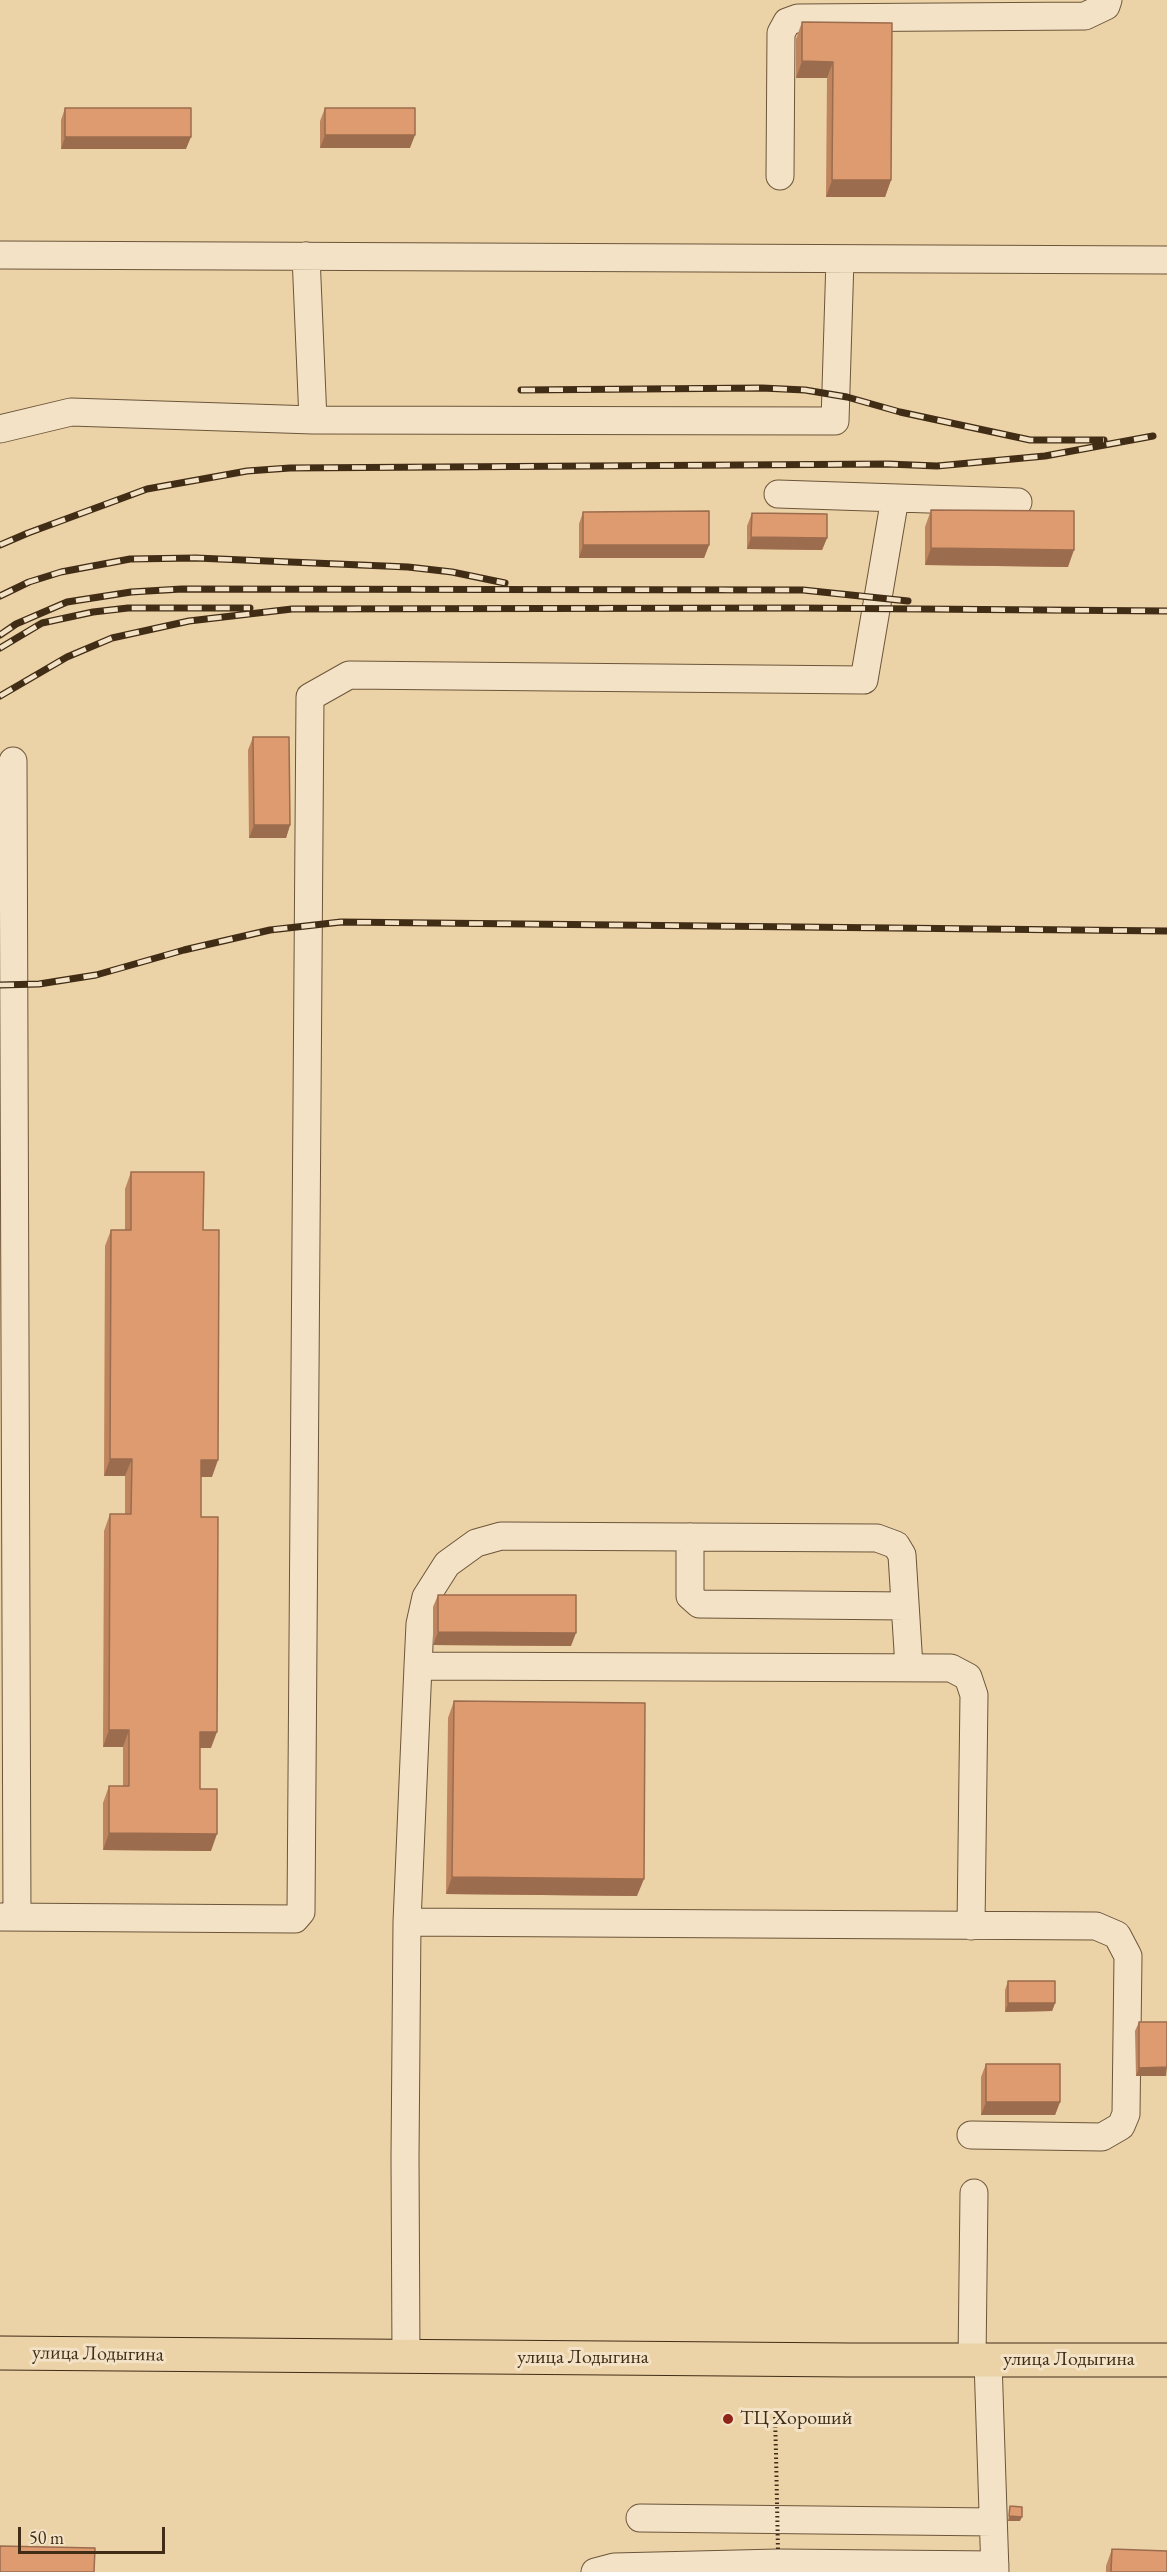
<!DOCTYPE html>
<meta charset="utf-8">
<style>
body{margin:0}
#map{position:relative;width:1167px;height:2572px;overflow:hidden;background:#ecd2a7;font-family:"EB Garamond",serif}
canvas{display:block}
.scale{position:absolute;left:18px;top:2527px;width:147px;height:27px;box-sizing:border-box;border:3px solid #412d16;border-top:0;padding-left:8px;font-size:18px;line-height:21px;white-space:nowrap;color:#412d16;-webkit-text-stroke:4px #f3e2c6;paint-order:stroke}
</style>
<div id="map">
<canvas width="1167" height="2572"></canvas>
<div class="scale">50 m</div>
</div>
<script>
const c = document.querySelector('canvas').getContext('2d');
c.lineJoin = 'round';
const poly = rows => new Path2D(rows.map(r => 'M' + r).join(''));
function strokePath(path, color, width, dash) { c.strokeStyle = color; c.lineWidth = width; c.lineCap = dash ? 'butt' : 'round'; c.setLineDash(dash || []); c.stroke(path); }
function fill(path, color) { c.fillStyle = color; c.fill(path, 'evenodd'); }
function write(font, color, halo, rows, align = 'center') {
  c.font = font + ' "EB Garamond",serif'; c.lineWidth = 6; c.setLineDash([]); c.textBaseline = 'middle'; c.strokeStyle = halo; c.fillStyle = color; for (const [text, x, y, turn = 0] of rows) {
    c.save(); c.translate(x, y); c.rotate((+turn || 0) * Math.PI / 180); c.textAlign = isNaN(turn) ? turn : align; if (halo) c.strokeText(text, 0, 0); c.fillText(text, 0, 0); c.restore();
  }
}
const minor = poly([
 [780,176,781,33,787,22,798,18,1085,16,1106,6,1108,0],
 [0,255,1167,260],
 [306,256,313,420],
 [0,429,71,412,313,420,835,421,840,259],
 [778,494,1018,502],
 [13,761,17,1917],
 [690,1537,690,1596,699,1604,905,1606],
 [418,1666,420,1624,426,1597,447,1564,476,1543,501,1536,877,1538,896,1545,902,1555,909,1667],
 [0,1917,295,1919,301,1912,310,697,349,675,864,680,895,498],
 [407,1922,1096,1926,1117,1935,1128,1956,1126,2114,1121,2126,1102,2137,971,2135],
 [406,2357,405,2157,407,1922,418,1666,951,1668,968,1677,974,1695,971,1926],
 [972,2361,974,2193],
 [988,2361,995,2572],
 [640,2518,993,2522],
 [595,2572,614,2567,778,2563,995,2565]
]);
const major = poly([
 [0,2353,850,2360,1167,2360]
]);
strokePath(minor, '#6c563a', 29);
strokePath(major, '#412d16', 35);
strokePath(poly([
 [775,2417,776,2453]
]), '#412d16', 4, [1.5, 3]);
strokePath(minor, '#f3e2c6', 27);
strokePath(major, '#ecd2a7', 33);
const rail = poly([
 [521,390,762,388,805,390,847,397,900,412,1030,440,1104,440],
 [0,545,28,533,147,489,247,471,290,468,888,464,937,466,1045,456,1153,436],
 [0,596,29,582,61,572,130,559,196,558,408,567,452,572,505,583],
 [0,635,16,624,67,602,131,592,182,589,803,590,908,601],
 [0,648,42,623,93,612,128,608,250,608],
 [0,696,67,657,112,638,189,621,292,609,798,608,1167,611],
 [0,985,39,984,96,975,184,950,270,930,341,922,1167,931]
]);
strokePath(rail, '#412d16', 7);
strokePath(rail, '#f3e2c6', 4.5, [14]);
strokePath(poly([
 [776,2453,778,2552]
]), '#412d16', 4, [1.5, 3]);
fill(poly([
 [802,22,892,23,891,180,885,197,826,197,827,78,796,78,796,39],
 [65,108,186,149,61,149,61,120],
 [325,108,410,148,320,148,320,121],
 [931,510,1068,567,925,565,925,527],
 [583,512,709,545,704,558,579,558,579,524],
 [752,513,827,538,822,550,747,549,747,526],
 [253,737,290,825,286,838,249,838,248,750],
 [131,1172,203,1230,212,1477,201,1477,201,1517,211,1748,200,1748,200,1789,211,1851,103,1850,103,1803,109,1786,123,1786,123,1747,103,1747,104,1531,110,1514,125,1514,125,1476,104,1476,105,1246,111,1230,125,1230,125,1189],
 [438,1595,571,1646,433,1645,433,1607],
 [454,1701,637,1896,446,1894,448,1718],
 [1008,1981,1055,2003,1052,2011,1005,2012,1005,1990],
 [1139,2022,1166,2076,1136,2076,1135,2031],
 [986,2064,1060,2102,1055,2115,981,2115,981,2077],
 [1112,2549,1167,2572,1106,2572,1106,2566]
]), '#bf855f');
fill(poly([
 [802,61,833,62,827,78,796,78],
 [325,135,415,135,410,148,320,148],
 [65,137,191,137,186,149,61,149],
 [832,180,891,180,885,197,826,197],
 [751,537,827,538,822,550,747,549],
 [583,545,709,545,704,558,579,558],
 [931,548,1074,550,1068,567,925,565],
 [254,825,290,825,286,838,249,838],
 [110,1459,132,1459,125,1476,104,1476],
 [201,1460,218,1460,212,1477,195,1477],
 [438,1632,576,1633,571,1646,433,1645],
 [109,1730,129,1730,123,1747,103,1747],
 [200,1732,217,1732,211,1748,194,1748],
 [109,1833,217,1834,211,1851,103,1850],
 [452,1877,644,1879,637,1896,446,1894],
 [1008,2003,1055,2003,1052,2011,1005,2012],
 [1167,2067,1166,2076,1136,2076,1139,2068],
 [986,2102,1060,2102,1055,2115,981,2115],
 [1009,2516,1022,2517,1020,2521,1008,2521]
]), '#9b6c4e');
const building = poly([
 [802,22,892,23,891,180,832,180,833,62,802,61,802,22],
 [65,108,191,108,191,137,65,137,65,108],
 [325,108,415,108,415,135,325,135,325,108],
 [931,510,1074,511,1074,550,931,548,931,510],
 [709,511,709,545,583,545,583,512,709,511],
 [752,513,827,514,827,538,751,537,752,513],
 [253,737,289,737,290,825,254,825,253,737],
 [131,1172,204,1172,203,1230,219,1230,218,1460,201,1460,201,1517,218,1517,217,1732,200,1732,200,1789,217,1789,217,1834,109,1833,109,1786,129,1786,129,1730,109,1730,110,1514,131,1514,132,1459,110,1459,111,1230,131,1230,131,1172],
 [438,1595,576,1595,576,1633,438,1632,438,1595],
 [454,1701,645,1703,644,1879,452,1877,454,1701],
 [1008,1981,1055,1981,1055,2003,1008,2003,1008,1981],
 [1139,2022,1167,2022,1167,2067,1139,2068,1139,2022],
 [986,2064,1060,2064,1060,2102,986,2102,986,2064],
 [1010,2506,1022,2507,1022,2517,1009,2516,1010,2506],
 [0,2546,95,2548,94,2572,0,2572,0,2546],
 [1112,2549,1167,2551,1167,2572,1111,2572,1112,2549]
]);
fill(building, '#de9b6f');
strokePath(building, '#9b6c4e', 1.5);
for (const [x, y, r, color] of [
 [728,2419,6,"#8f2418"]
]) { const dot = new Path2D(); dot.arc(x, y, r, 0, 2 * Math.PI); c.fillStyle = color; c.fill(dot); strokePath(dot, '#f3e2c6', 2); }
write('20px', '#412d16', '#f3e2c6', [
 ["улица Лодыгина",98,2354,1],
 ["улица Лодыгина",583,2358],
 ["улица Лодыгина",1069,2360]
]);
write('20px', '#412d16', '#f3e2c6', [
 ["ТЦ Хороший",740,2419]
], 'left');
</script>
